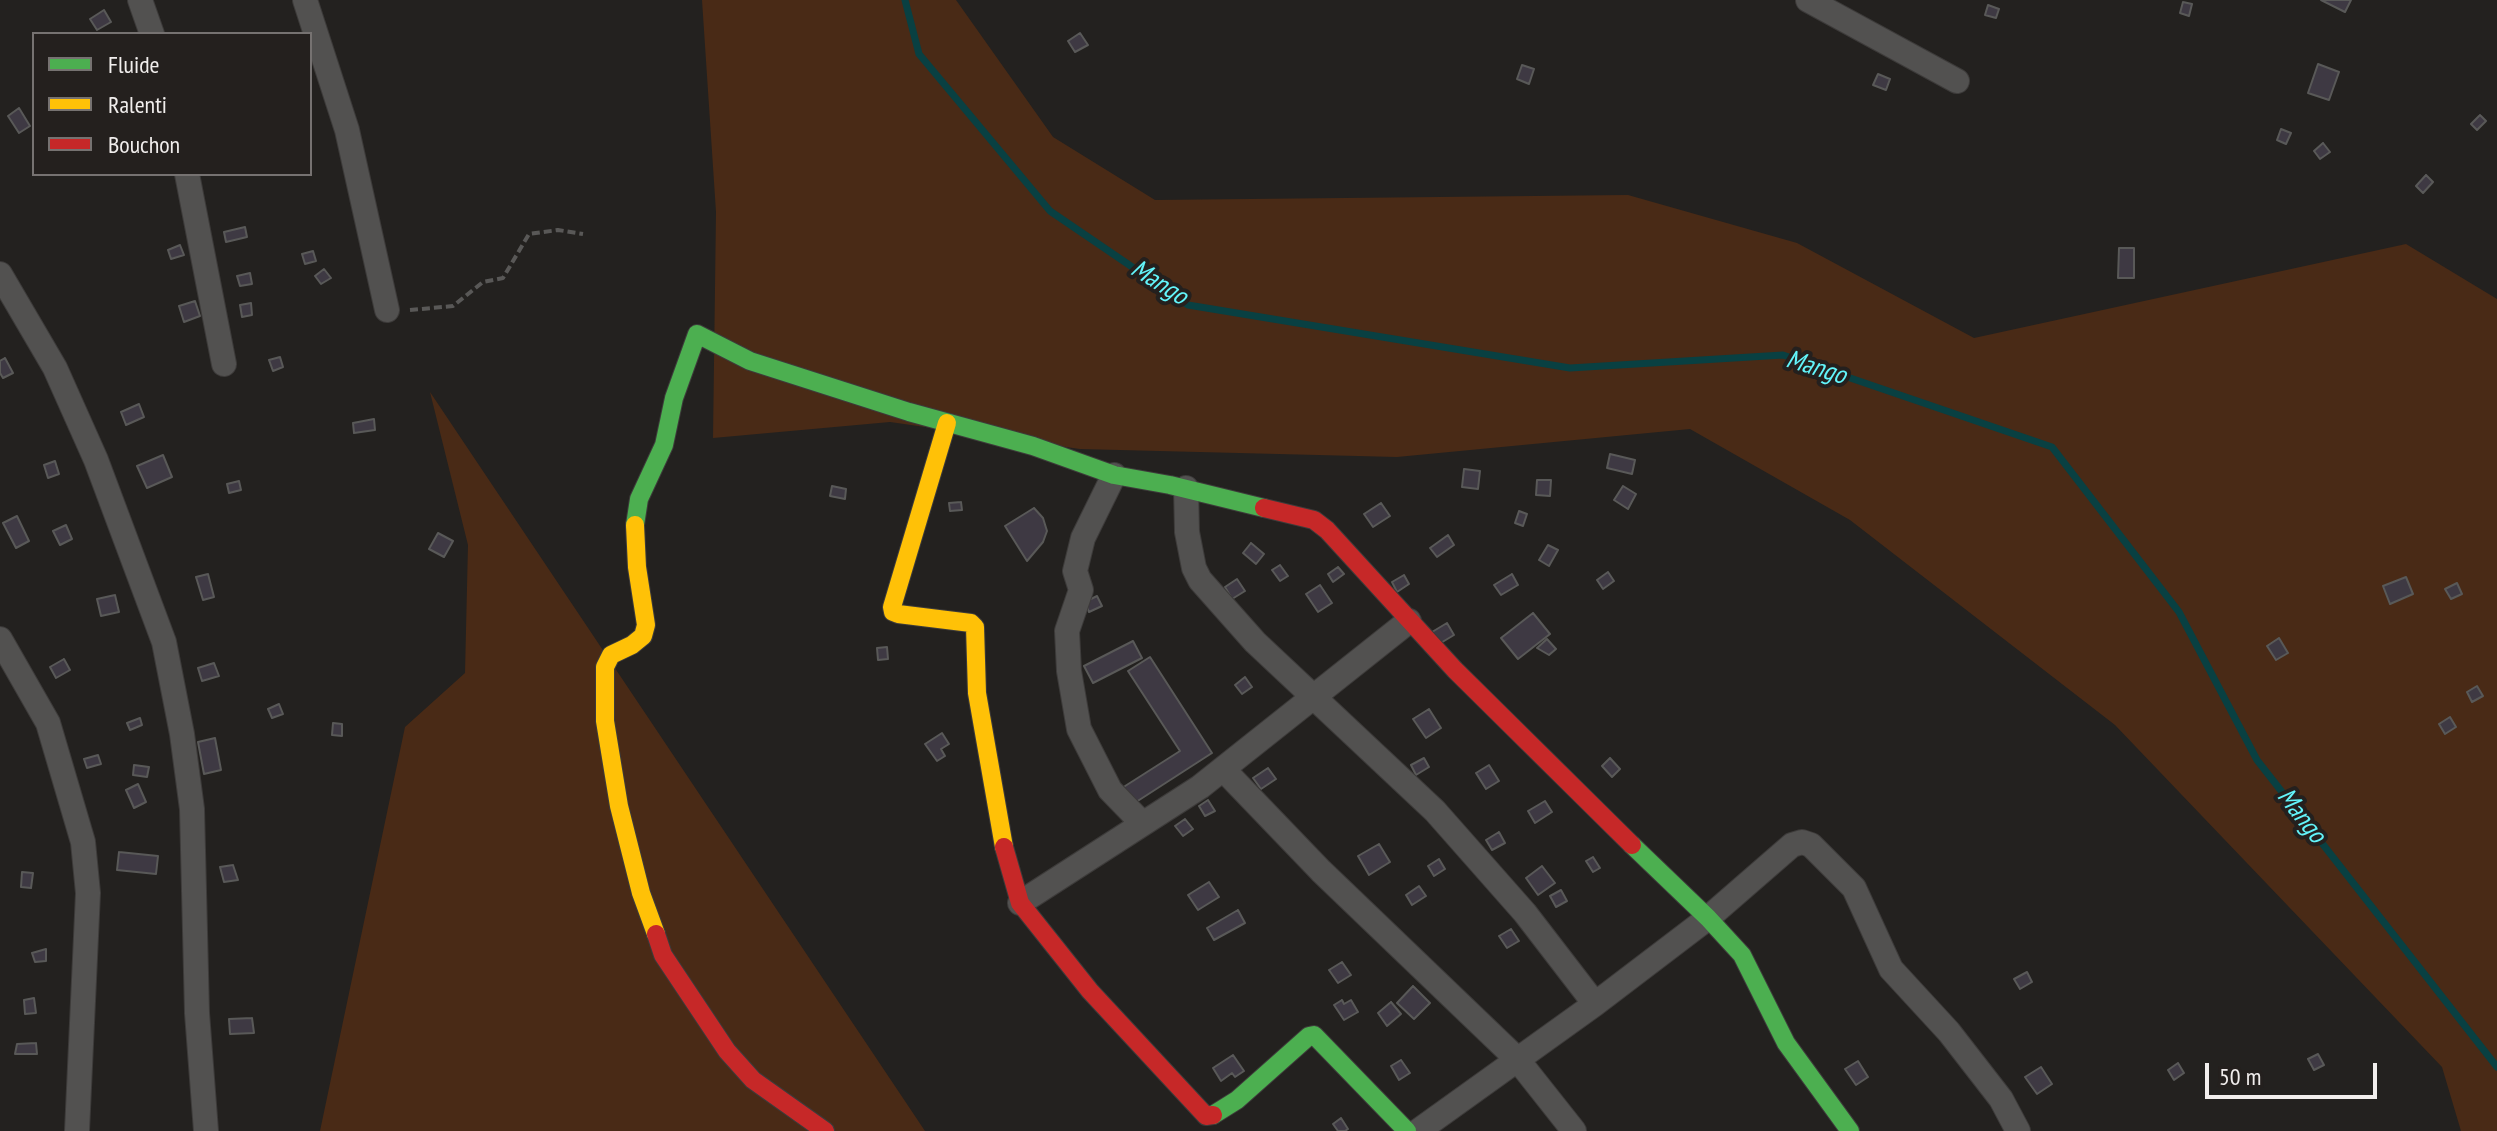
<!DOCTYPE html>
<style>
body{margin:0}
#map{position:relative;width:2497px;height:1131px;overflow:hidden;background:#23211f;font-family:"PT Sans Narrow",sans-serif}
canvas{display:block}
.legend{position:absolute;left:32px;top:32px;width:280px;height:144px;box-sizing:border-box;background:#24201e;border:2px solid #767271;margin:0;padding:10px 14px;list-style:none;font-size:24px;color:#f1eeed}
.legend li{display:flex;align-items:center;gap:16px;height:40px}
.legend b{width:40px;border:2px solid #767271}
.scale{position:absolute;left:2205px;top:1063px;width:172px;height:36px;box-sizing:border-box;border:4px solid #f1eeed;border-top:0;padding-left:10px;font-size:24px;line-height:28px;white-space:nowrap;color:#f1eeed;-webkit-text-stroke:6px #24201e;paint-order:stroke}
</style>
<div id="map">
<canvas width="2497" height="1131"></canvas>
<ul class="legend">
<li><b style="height:10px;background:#4caf50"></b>Fluide</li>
<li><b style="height:10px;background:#ffc107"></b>Ralenti</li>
<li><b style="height:10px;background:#c62828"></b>Bouchon</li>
</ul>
<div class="scale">50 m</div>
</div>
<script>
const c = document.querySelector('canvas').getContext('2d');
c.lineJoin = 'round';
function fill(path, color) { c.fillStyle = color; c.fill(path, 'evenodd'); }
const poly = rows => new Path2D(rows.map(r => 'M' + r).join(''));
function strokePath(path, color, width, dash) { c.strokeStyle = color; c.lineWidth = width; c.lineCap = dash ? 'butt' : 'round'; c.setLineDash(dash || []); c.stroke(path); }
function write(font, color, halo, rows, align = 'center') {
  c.font = font + ' "PT Sans Narrow",sans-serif'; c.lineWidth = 8; c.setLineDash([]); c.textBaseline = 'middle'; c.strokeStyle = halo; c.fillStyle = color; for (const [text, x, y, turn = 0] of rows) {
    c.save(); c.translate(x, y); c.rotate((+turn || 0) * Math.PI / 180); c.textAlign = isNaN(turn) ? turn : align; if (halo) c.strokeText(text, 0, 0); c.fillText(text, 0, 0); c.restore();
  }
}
fill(poly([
 [702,0,956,0,1053,137,1155,200,1628,195,1797,243,1974,338,2406,244,2497,299,2497,1131,2461,1131,2442,1067,2115,725,1850,520,1690,429,1397,457,1080,449,890,422,713,438,716,212],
 [430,392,925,1131,320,1131,405,727,465,673,468,545]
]), '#492a16');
strokePath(poly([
 [905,0,919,54,1050,211,1188,305,1570,368,1783,355,2052,447,2179,612,2257,760,2497,1067]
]), '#094042', 7);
const building = poly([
 [2321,0,2351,0,2345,12,2321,0],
 [2183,2,2192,4,2189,16,2180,13,2183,2],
 [1988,5,1999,9,1996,18,1985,15,1988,5],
 [104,10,111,22,97,30,90,19,104,10],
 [1080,33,1088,45,1075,52,1068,41,1080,33],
 [2318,64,2339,72,2329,100,2308,93,2318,64],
 [1522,65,1534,69,1529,84,1517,79,1522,65],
 [1878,74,1890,79,1886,90,1873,85,1878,74],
 [19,108,30,126,19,133,8,116,19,108],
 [2480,115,2486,121,2477,130,2471,124,2480,115],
 [2281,129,2291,133,2286,144,2277,140,2281,129],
 [2323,143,2330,152,2320,159,2314,151,2323,143],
 [2426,175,2433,182,2423,193,2416,186,2426,175],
 [245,227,247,237,226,242,224,232,245,227],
 [180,245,184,255,171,259,168,250,180,245],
 [2119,248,2134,248,2134,278,2118,278,2119,248],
 [313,251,316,261,305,264,302,254,313,251],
 [324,269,331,278,321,284,315,276,324,269],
 [250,273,252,284,240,286,237,276,250,273],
 [195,301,200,316,184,322,179,306,195,301],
 [251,303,252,315,242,317,240,305,251,303],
 [280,357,283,367,273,371,269,360,280,357],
 [5,358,13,373,3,378,0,373,0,361,5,358],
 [139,404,144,417,126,425,121,412,139,404],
 [374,419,375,430,354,433,353,423,374,419],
 [1610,454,1635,460,1632,474,1607,468,1610,454],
 [163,455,172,477,147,488,137,466,163,455],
 [55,461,59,474,48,478,44,465,55,461],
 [1464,469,1480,471,1478,489,1462,487,1464,469],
 [1537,480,1551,480,1550,496,1536,495,1537,480],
 [239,481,241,490,229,493,227,484,239,481],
 [832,486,846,489,845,499,830,496,832,486],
 [1623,486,1636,494,1628,509,1614,500,1623,486],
 [961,502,962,510,950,511,949,503,961,502],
 [1381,503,1390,516,1373,527,1364,514,1381,503],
 [1034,508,1043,518,1047,531,1043,542,1027,561,1005,526,1034,508],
 [1519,511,1527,514,1523,526,1515,523,1519,511],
 [17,516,29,541,16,548,3,523,17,516],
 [66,525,72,539,60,545,53,531,66,525],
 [438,533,453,541,444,557,429,549,438,533],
 [1448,535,1454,545,1437,557,1430,548,1448,535],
 [1251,543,1264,554,1256,564,1243,553,1251,543],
 [1548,545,1558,550,1549,566,1539,560,1548,545],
 [1280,565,1288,576,1280,581,1272,570,1280,565],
 [1338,567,1344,574,1333,582,1328,574,1338,567],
 [1608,572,1614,581,1603,589,1597,580,1608,572],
 [208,574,214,597,203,600,196,577,208,574],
 [1512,574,1518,585,1501,595,1494,585,1512,574],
 [1404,575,1409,584,1397,592,1392,582,1404,575],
 [2406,577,2413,594,2390,604,2383,586,2406,577],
 [1237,579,1245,591,1232,599,1225,587,1237,579],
 [2457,583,2462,594,2451,599,2445,589,2457,583],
 [1320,585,1332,603,1318,612,1306,594,1320,585],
 [115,595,119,612,101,616,97,599,115,595],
 [1097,596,1102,606,1089,612,1085,602,1097,596],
 [1533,613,1550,634,1518,659,1501,638,1533,613],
 [1447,623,1454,635,1439,644,1432,632,1447,623],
 [2279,638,2288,653,2276,660,2267,646,2279,638],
 [1547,639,1556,649,1549,655,1537,648,1547,639],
 [1133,641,1142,658,1093,683,1084,666,1133,641],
 [887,647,888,659,878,660,877,648,887,647],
 [1150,657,1212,753,1133,804,1122,788,1180,751,1128,671,1150,657],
 [64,659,70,670,56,678,50,667,64,659],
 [214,663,219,676,202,681,198,668,214,663],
 [1245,677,1252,687,1242,694,1235,685,1245,677],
 [2477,686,2483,696,2472,702,2467,692,2477,686],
 [279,704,283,714,272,718,268,709,279,704],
 [1429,709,1441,728,1426,738,1413,719,1429,709],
 [2450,717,2456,727,2445,734,2439,724,2450,717],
 [140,718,142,725,130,730,127,723,140,718],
 [333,723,342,724,342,736,332,735,333,723],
 [942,733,949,744,941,749,945,756,937,761,925,744,942,733],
 [215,738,221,770,204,774,198,742,215,738],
 [98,755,101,764,87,768,84,759,98,755],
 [1424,758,1429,767,1416,775,1411,765,1424,758],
 [1610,758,1620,769,1612,777,1602,766,1610,758],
 [134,765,149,767,147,777,133,775,134,765],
 [1489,765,1499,781,1486,789,1476,773,1489,765],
 [1268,768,1276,779,1261,789,1253,778,1268,768],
 [138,784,146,802,134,808,126,790,138,784],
 [1208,800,1215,811,1205,816,1199,806,1208,800],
 [1545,801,1552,812,1535,823,1528,811,1545,801],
 [1185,819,1193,829,1183,836,1175,826,1185,819],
 [1499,832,1505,843,1492,850,1486,840,1499,832],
 [1379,844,1390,862,1369,875,1358,856,1379,844],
 [119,852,158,856,156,874,117,870,119,852],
 [1593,857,1600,868,1593,872,1586,861,1593,857],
 [1439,859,1445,869,1434,876,1428,866,1439,859],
 [233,865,238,880,224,882,220,867,233,865],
 [1542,866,1555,883,1538,895,1526,878,1542,866],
 [22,872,33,873,31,888,21,887,22,872],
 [1209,882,1219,897,1198,910,1188,895,1209,882],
 [1419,886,1426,896,1412,905,1406,895,1419,886],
 [1561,890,1567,901,1556,907,1550,896,1561,890],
 [1238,910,1245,923,1214,940,1207,928,1238,910],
 [1511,929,1519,941,1507,948,1499,936,1511,929],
 [46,949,46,961,35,962,32,953,46,949],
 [1342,962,1351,975,1338,983,1329,970,1342,962],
 [2027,972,2032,982,2020,989,2014,979,2027,972],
 [1413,986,1430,1003,1414,1019,1397,1003,1413,986],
 [34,998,36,1013,25,1014,24,1000,34,998],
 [1342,1000,1344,1004,1351,1000,1358,1012,1344,1020,1334,1005,1342,1000],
 [1391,1002,1401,1014,1387,1026,1378,1013,1391,1002],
 [252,1018,254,1033,230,1034,229,1019,252,1018],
 [36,1043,37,1054,15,1054,17,1044,36,1043],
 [2318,1054,2324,1065,2314,1070,2308,1059,2318,1054],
 [1233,1055,1244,1071,1235,1077,1232,1073,1221,1081,1213,1068,1233,1055],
 [1401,1060,1410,1073,1399,1080,1391,1066,1401,1060],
 [1858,1061,1868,1077,1856,1085,1845,1069,1858,1061],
 [2178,1063,2184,1073,2174,1080,2168,1070,2178,1063],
 [2041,1067,2052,1084,2037,1094,2025,1077,2041,1067],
 [1341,1118,1348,1129,1345,1131,1338,1131,1333,1124,1341,1118]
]);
fill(building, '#3e3943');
strokePath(building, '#595958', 2);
const street = poly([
 [140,0,152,34],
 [305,0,347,130,387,310],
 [1808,0,1957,81],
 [187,174,224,364],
 [0,274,55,368,96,460,164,642,182,734,192,809,197,1013,206,1131],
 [1114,475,1083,538,1075,571,1081,590,1067,631,1069,671,1079,729,1110,790,1142,823],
 [1186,488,1187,532,1194,568,1200,580,1255,642,1435,811,1525,913,1595,1004],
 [0,639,48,723,83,842,88,893,77,1131],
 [1223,769,1321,871,1517,1059,1574,1131],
 [1020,903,1200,787,1409,621],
 [1418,1131,1595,1004,1708,918,1792,845,1802,842,1811,845,1854,888,1891,969,1949,1032,2001,1099,2018,1131]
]);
const fast = poly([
 [635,525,639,499,664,445,674,398,697,334,750,361,909,412,1033,446,1114,475,1170,485,1264,508],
 [1632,845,1708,918,1742,955,1786,1043,1850,1131],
 [1213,1115,1237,1100,1309,1036,1314,1035,1407,1131]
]);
const slow = poly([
 [947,423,892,607,893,612,898,614,971,623,975,627,977,693,1004,847],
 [635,525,637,567,646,625,643,636,632,645,611,655,605,667,605,721,619,806,641,893,656,934]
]);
const jam = poly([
 [1264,508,1314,520,1327,530,1455,670,1632,845],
 [1004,847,1020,903,1090,991,1206,1116,1213,1115],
 [656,934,663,955,727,1051,753,1080,825,1131]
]);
strokePath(street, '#3d3b3a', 26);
strokePath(fast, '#3d3b3a', 20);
strokePath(slow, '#3d3b3a', 20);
strokePath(jam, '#3d3b3a', 20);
strokePath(poly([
 [410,310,453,306,483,282,503,278,529,234,558,230,583,234]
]), '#595857', 4, [8, 4]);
strokePath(street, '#525150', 24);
strokePath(fast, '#4caf50', 18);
strokePath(slow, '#ffc107', 18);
strokePath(jam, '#c62828', 18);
write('italic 26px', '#63f5fb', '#24201e', [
 ["Mango",1159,283,32],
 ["Mango",1816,368,17],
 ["Mango",2301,816,52]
]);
</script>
